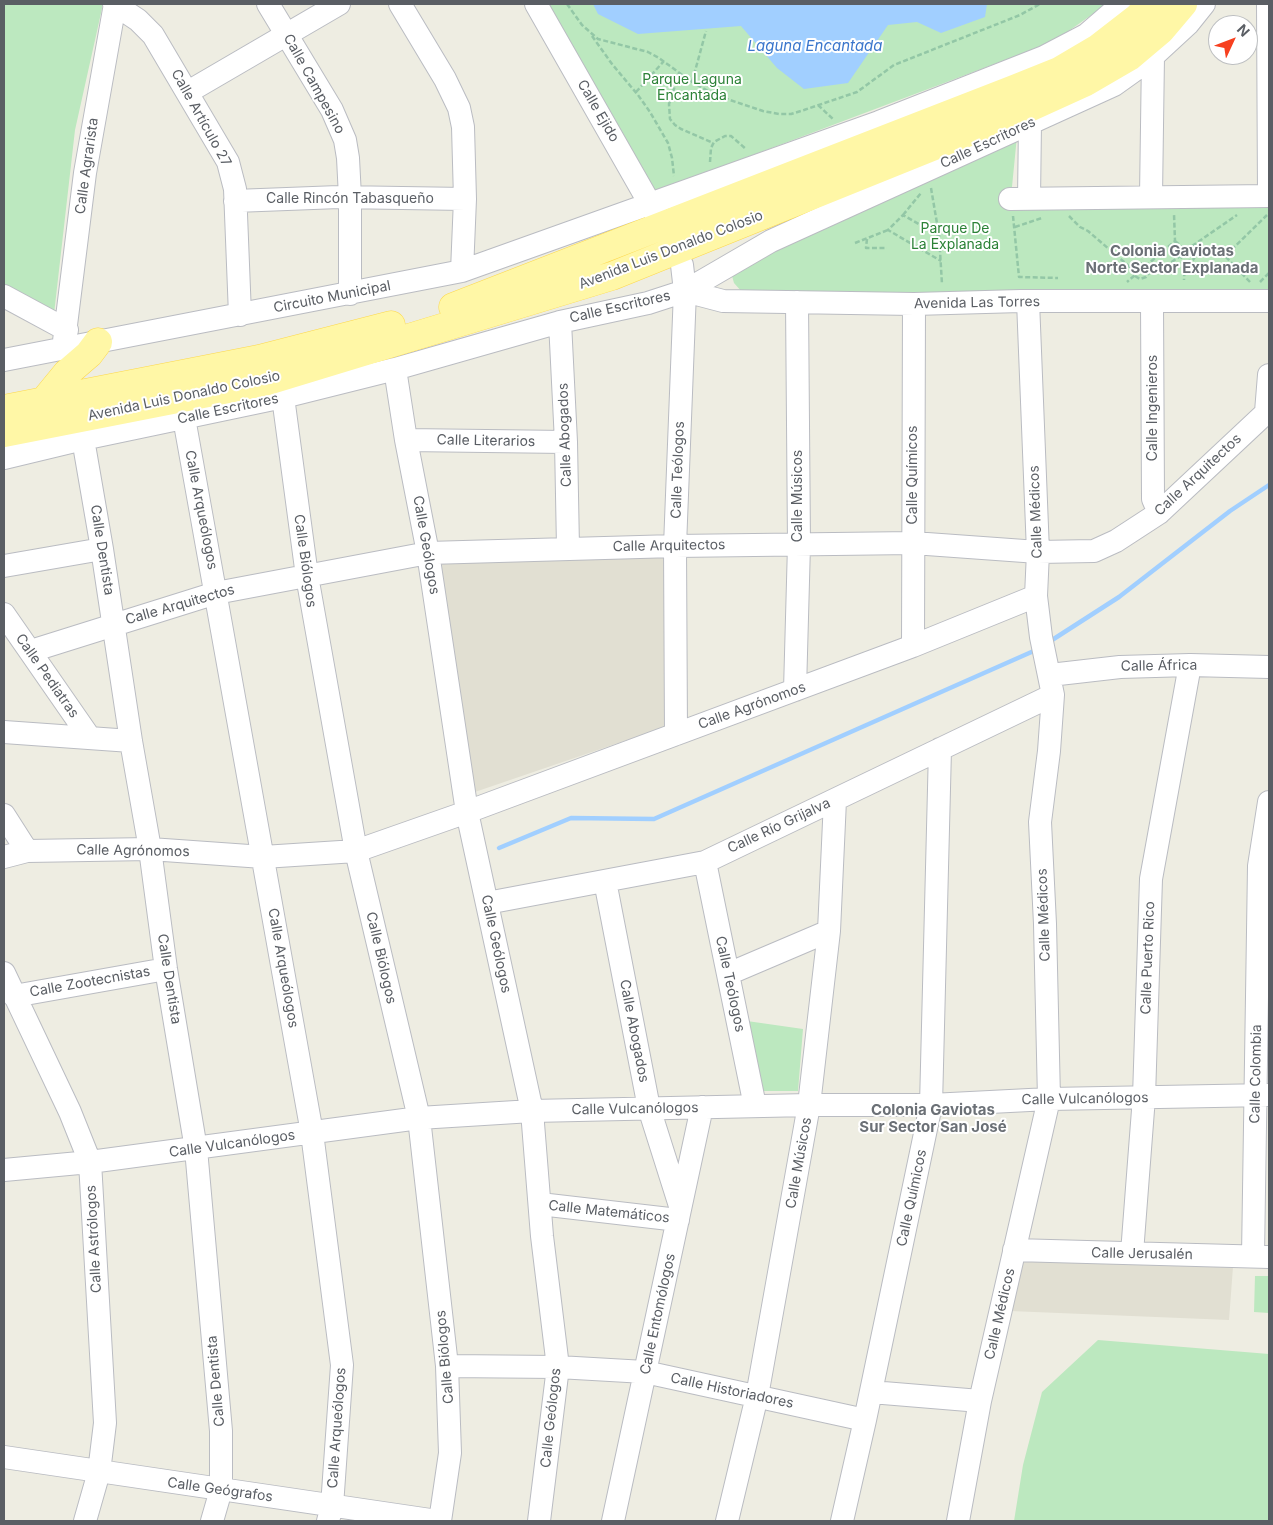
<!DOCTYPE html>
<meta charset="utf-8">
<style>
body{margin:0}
#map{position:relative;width:1273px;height:1525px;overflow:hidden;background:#eeede2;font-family:Inter,sans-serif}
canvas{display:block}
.frame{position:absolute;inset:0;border:5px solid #5a5e64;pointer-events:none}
.north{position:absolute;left:1208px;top:15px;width:50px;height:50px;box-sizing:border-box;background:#fff;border:1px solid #bdbfc1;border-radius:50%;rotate:47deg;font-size:14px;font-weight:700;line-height:20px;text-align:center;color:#5a5e64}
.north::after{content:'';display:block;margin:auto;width:18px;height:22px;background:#f7401f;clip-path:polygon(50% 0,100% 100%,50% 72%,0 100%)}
</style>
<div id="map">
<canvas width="1273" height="1525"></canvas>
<div class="frame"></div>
<div class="north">N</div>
</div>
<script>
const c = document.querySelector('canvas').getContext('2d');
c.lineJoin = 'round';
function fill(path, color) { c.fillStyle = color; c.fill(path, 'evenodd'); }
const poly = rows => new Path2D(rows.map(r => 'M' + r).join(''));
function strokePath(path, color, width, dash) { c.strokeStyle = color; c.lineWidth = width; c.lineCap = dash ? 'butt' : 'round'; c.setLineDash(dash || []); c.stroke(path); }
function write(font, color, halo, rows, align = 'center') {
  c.font = font + ' Inter,sans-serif'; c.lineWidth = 4; c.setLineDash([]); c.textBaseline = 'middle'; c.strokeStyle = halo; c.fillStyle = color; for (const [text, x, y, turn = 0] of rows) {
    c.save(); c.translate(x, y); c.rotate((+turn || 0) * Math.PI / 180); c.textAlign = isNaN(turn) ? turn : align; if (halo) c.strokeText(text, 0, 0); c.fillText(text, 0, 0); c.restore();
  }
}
fill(poly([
 [666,556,668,726,475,792,440,560],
 [1022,1258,1233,1267,1229,1320,1010,1311]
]), '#e1dfd2');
fill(poly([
 [4,4,103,4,75,130,54,314,4,286],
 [546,4,1107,4,1053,42,655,192],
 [1017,136,1010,207,1269,207,1269,298,742,292,734,283,732,276,735,270],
 [747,1021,803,1029,798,1091,762,1091],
 [1255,1276,1269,1276,1269,1313,1254,1312],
 [1098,1340,1269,1354,1269,1521,1014,1521,1023,1465,1042,1392]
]), '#bce8bf');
fill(poly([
 [593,4,987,4,985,17,941,33,917,22,888,25,848,83,804,89,777,68,741,26,638,34,598,14]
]), '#a1cfff');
strokePath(poly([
 [1049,642,1119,597,1230,511,1269,485],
 [499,848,571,818,654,819,1036,650]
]), '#a1cfff', 4.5);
const minor = poly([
 [114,4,138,20,153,35,228,162,235,189,240,315],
 [268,4,332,110,345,140,348,158,350,197,350,294],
 [400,4,445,79,459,108,463,127,465,199,462,271],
 [536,4,658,218],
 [1268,4,1269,196],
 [188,92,339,4],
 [1151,196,1153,56],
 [1010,199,1269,196],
 [1029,199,1030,123],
 [235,201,339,197,465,199],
 [685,291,723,301,914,304,1021,301,1269,301],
 [4,296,67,330],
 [1152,303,1153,499,1159,513],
 [560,322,566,442,568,548],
 [63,349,85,173,115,4],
 [4,360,462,271,879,122,1044,57,1086,35,1122,4],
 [395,369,406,440,428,553,467,812,532,1111,542,1236,558,1367,539,1521],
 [283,397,307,576,356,851,419,1118,447,1366,450,1453,440,1521],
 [1266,412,1269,375],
 [184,418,312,1133,342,1365,332,1506,328,1521],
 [83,439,102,549,131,741,150,849,166,969,196,1149,221,1431,221,1490,212,1521],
 [406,440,566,442],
 [4,458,83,439,283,397,395,369,560,322,648,303,685,291,771,241,1114,85,1149,60,1188,24,1204,4],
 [4,566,102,549],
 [4,614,90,738],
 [913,646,914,304],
 [31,651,216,593,428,553,675,546,913,543,1038,552,1094,551,1116,541,1159,513,1269,410],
 [1050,675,1120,667,1190,665,1269,667],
 [795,690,799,545,797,302],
 [4,732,131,741],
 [676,734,675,546,685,291,682,265],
 [4,815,27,851],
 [4,857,27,851,150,849,263,857,356,851,467,812,913,646,1036,596],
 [705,862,755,1106],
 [605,881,649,1108,680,1206],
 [487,903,705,862,1053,695],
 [4,973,70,1112,90,1162,105,1423,99,1472,85,1521],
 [728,974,829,931],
 [14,996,166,969],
 [4,1170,90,1162,419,1118,532,1111,809,1105,931,1105,1049,1099,1269,1095],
 [540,1204,678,1220],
 [1014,1250,1269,1257],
 [1132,1253,1144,1097,1151,879,1190,665],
 [1253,1256,1259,866,1269,802],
 [447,1366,558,1367,645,1372,865,1420],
 [871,1392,980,1401],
 [4,1457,437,1521],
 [613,1521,702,1107],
 [727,1521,757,1396,809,1105,829,931,835,800],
 [842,1521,865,1420,931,1105,940,749],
 [958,1521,980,1401,1049,1099,1045,924,1040,822,1049,751,1053,695,1041,637,1036,596,1038,552,1028,301]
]);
const major = poly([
 [453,307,1014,89,1059,71,1098,48,1138,17,1150,4],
 [44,401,67,373,89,354,98,342],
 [4,409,259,359,391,325],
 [4,433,264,382,612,276,1031,107,1086,82,1129,57,1161,30,1183,4]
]);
strokePath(minor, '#babcc2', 24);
strokePath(major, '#fdd84c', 29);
strokePath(poly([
 [567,4,582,25,598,39,648,52,659,58,692,82,708,91,730,100,763,111,779,114,791,114,804,110,857,92,894,65,1020,15,1040,4],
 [592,36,612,64,638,95,650,112,668,143,672,158,674,176],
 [679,73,669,104,670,119,675,125,681,129,713,143],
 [692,82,706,31],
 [636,92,664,61],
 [818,105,834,120],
 [710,162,711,148,714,142,725,136,731,136,746,149],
 [931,188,939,235,942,284],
 [903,215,921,193],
 [1013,216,1019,277,1058,278],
 [1069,216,1080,227,1088,231,1131,268,1135,275,1127,282],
 [1015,227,1042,218],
 [938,235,903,215,888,230,941,261],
 [867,239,866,248,887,248],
 [1175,241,1182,247,1192,246,1196,255,1193,260,1185,262,1184,280],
 [855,243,888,230],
 [1192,246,1237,215],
 [1182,247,1180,256,1185,262],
 [1131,268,1138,263,1148,264,1175,241,1174,214],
 [1151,271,1165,267,1180,256],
 [1135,276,1140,279,1146,277,1151,271,1148,264],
 [1250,282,1225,256,1267,215],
 [1260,282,1269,273]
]), '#93c7a6', 2.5, [5, 2.5]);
strokePath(minor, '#fff', 22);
strokePath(major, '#fff7a6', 28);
write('14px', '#2c8237', '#fff', [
 ["Parque Laguna",692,80],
 ["Encantada",692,96],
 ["Parque De",955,229],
 ["La Explanada",955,245]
]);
write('14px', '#5a5e64', '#fff', [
 ["Calle Campesino",314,84,61],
 ["Calle Ejido",598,111,60],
 ["Calle Artículo 27",201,118,61],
 ["Calle Escritores",988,143,-25],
 ["Calle Agrarista",87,166,-82],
 ["Calle Rincón Tabasqueño",350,199],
 ["Avenida Luis Donaldo Colosio",671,250,-21],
 ["Circuito Municipal",332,297,-11],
 ["Avenida Las Torres",977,303,-1],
 ["Calle Escritores",620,307,-13],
 ["Avenida Luis Donaldo Colosio",184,396,-12],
 ["Calle Ingenieros",1153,408,-90],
 ["Calle Escritores",228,409,-12],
 ["Calle Abogados",565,435,-92],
 ["Calle Literarios",486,441,1],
 ["Calle Teólogos",678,470,-88],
 ["Calle Químicos",913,475,-90],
 ["Calle Arquitectos",1198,475,-43],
 ["Calle Músicos",798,496,-90],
 ["Calle Arqueólogos",201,510,79],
 ["Calle Médicos",1036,512,-92],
 ["Calle Geólogos",426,545,80],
 ["Calle Arquitectos",669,546,-1],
 ["Calle Dentista",102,550,81],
 ["Calle Biólogos",305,561,82],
 ["Calle Arquitectos",180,605,-16],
 ["Calle África",1159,666,-1],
 ["Calle Pediatras",47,676,55],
 ["Calle Agrónomos",752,706,-20],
 ["Calle Río Grijalva",779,826,-25],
 ["Calle Agrónomos",133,851,1],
 ["Calle Médicos",1044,915,-92],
 ["Calle Geólogos",496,944,78],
 ["Calle Biólogos",381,958,77],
 ["Calle Puerto Rico",1148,958,-88],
 ["Calle Arqueólogos",283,968,80],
 ["Calle Dentista",169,979,81],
 ["Calle Zootecnistas",90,982,-10],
 ["Calle Teólogos",730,984,78],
 ["Calle Abogados",634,1031,79],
 ["Calle Colombia",1256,1074,-89],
 ["Calle Vulcanólogos",1085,1099,-1],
 ["Calle Vulcanólogos",635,1109,-1],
 ["Calle Vulcanólogos",232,1144,-8],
 ["Calle Músicos",799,1163,-80],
 ["Calle Químicos",912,1198,-78],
 ["Calle Matemáticos",609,1212,6],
 ["Calle Astrólogos",94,1239,-93],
 ["Calle Jerusalén",1142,1254,1],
 ["Calle Entomólogos",658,1314,-78],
 ["Calle Médicos",1000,1314,-77],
 ["Calle Biólogos",445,1357,-95],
 ["Calle Dentista",216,1381,-95],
 ["Calle Historiadores",732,1391,12],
 ["Calle Geólogos",551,1418,-84],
 ["Calle Arqueólogos",337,1428,-86],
 ["Calle Geógrafos",220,1490,8]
]);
write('italic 15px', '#3a76cc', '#fff', [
 ["Laguna Encantada",815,46]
]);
write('bold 15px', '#6b7076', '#fff', [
 ["Colonia Gaviotas",1172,251],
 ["Norte Sector Explanada",1172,268],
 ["Colonia Gaviotas",933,1110],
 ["Sur Sector San José",933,1127]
]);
</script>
